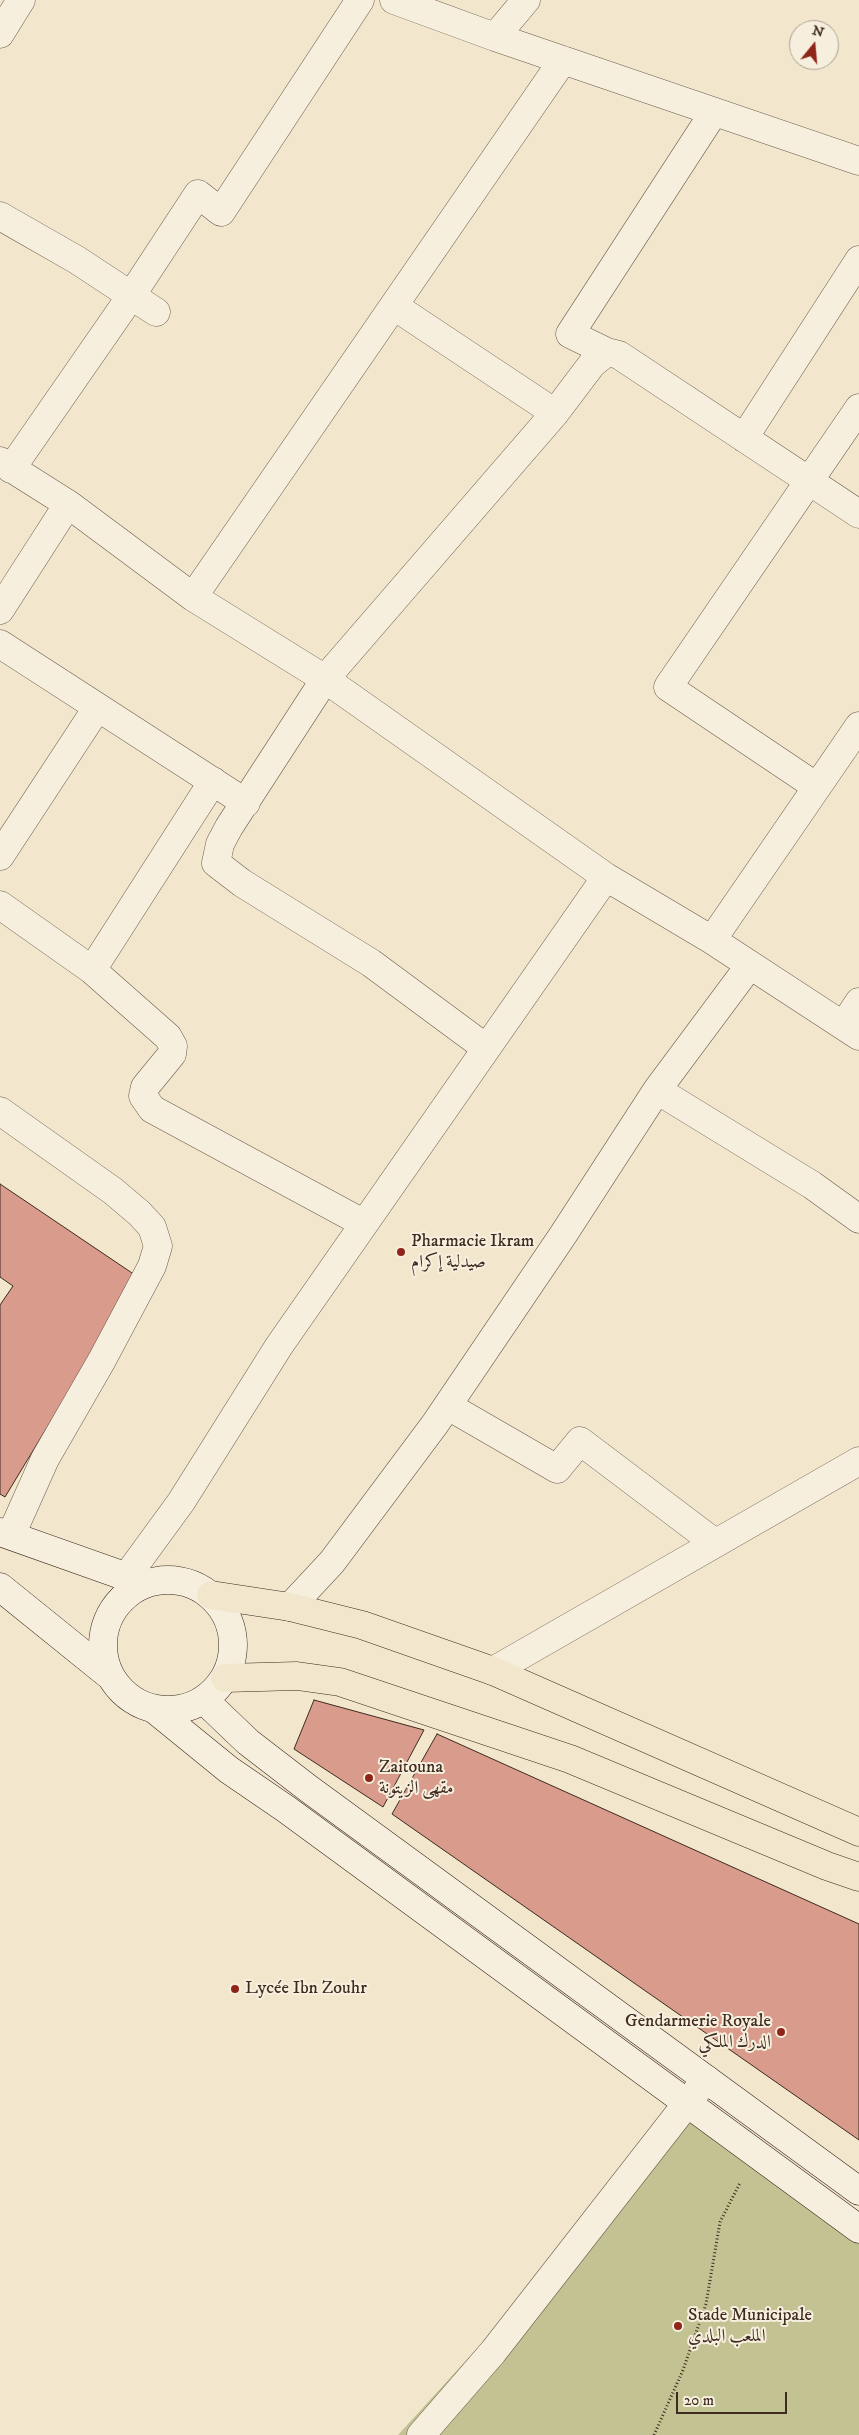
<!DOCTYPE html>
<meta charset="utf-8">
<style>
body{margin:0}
#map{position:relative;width:859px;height:2435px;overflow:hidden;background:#f2e6cd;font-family:"IM FELL DW Pica",serif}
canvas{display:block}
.north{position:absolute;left:789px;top:20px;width:50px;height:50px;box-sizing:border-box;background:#f7efde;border:1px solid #ada092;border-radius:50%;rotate:17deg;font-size:14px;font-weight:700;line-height:20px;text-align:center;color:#3e2a1f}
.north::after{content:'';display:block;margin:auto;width:18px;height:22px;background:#8f2418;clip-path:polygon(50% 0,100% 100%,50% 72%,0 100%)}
.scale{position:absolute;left:676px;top:2392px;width:111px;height:22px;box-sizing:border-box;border:2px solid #3e2a1f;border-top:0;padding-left:6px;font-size:15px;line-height:18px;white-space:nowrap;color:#3e2a1f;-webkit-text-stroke:4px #f7efde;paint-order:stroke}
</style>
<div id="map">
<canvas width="859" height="2435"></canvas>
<div class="north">N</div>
<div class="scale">20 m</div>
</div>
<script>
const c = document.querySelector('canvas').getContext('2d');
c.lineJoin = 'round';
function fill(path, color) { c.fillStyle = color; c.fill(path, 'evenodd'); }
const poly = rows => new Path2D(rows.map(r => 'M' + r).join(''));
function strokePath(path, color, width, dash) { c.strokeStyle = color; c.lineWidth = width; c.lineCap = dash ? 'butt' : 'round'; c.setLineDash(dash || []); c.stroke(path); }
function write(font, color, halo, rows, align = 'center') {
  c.font = font + ' "IM FELL DW Pica",Amiri,serif'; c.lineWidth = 4; c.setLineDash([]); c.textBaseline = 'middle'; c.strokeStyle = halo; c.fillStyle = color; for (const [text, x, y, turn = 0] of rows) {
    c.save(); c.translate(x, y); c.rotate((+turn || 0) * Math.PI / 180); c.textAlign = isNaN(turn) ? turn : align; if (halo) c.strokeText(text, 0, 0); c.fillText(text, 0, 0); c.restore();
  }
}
fill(poly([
 [700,2104,859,2216,859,2435,398,2435]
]), '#c3c293');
const building = poly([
 [0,1184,138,1277,5,1497,0,1494,0,1305,13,1286,0,1277,0,1184],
 [314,1700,424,1730,383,1807,294,1749,314,1700],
 [437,1734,859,1924,859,2140,392,1814,437,1734]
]);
fill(building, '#d89b8c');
strokePath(building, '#3e2a1f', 1);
const minor = poly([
 [394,0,495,37,859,161],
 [0,34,21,0],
 [495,37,526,0],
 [0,216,77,260,156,312],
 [394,306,555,413],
 [607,352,570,334,714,112],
 [744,438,859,260],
 [0,461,68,504,193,597,325,679,606,877,712,940,859,1036],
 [11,469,131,296,198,194,221,212,360,0],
 [193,597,563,60],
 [0,610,68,504],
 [0,644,246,803],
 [817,787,668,687,859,408],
 [0,856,97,708],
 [0,905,92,970,168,1037,173,1046,172,1054,145,1087,143,1096,152,1109,363,1223],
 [712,940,859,726],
 [92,970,213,781],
 [844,1025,859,1002],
 [486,1048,371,963,242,883,216,863,220,844,229,827,325,679,555,413,592,364,607,352,619,355,859,514],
 [657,1090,812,1185,859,1219],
 [0,1111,113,1191,139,1213,152,1227,158,1246,152,1266,102,1360,45,1459,11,1535],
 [448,1406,557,1469,580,1441,715,1543],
 [127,1576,181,1502,279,1346,606,877],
 [290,1607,332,1562,435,1424,563,1235,657,1090,750,965],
 [493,1671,859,1461],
 [421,2435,493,2352,706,2079]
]);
const secondary = poly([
 [0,1532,144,1583],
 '103 1645a65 65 0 1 1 130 0a65 65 0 1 1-130 0Z',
 [0,1587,109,1675],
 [204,1700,248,1742,309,1789,859,2191],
 [154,1709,229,1770,286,1809,859,2229]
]);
const primary = poly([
 [211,1595,290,1607,362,1625,493,1671,859,1832],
 [225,1678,297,1676,340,1682,570,1759,827,1866,859,1877]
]);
strokePath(minor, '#6b594a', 29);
strokePath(secondary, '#3e2a1f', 29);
strokePath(primary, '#3e2a1f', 29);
strokePath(poly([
 [654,2435,683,2370,706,2304,720,2222,740,2183]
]), '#3e2a1f', 3, [1, 2.5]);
strokePath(minor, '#f7efde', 28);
strokePath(secondary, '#f7efde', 28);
strokePath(primary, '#f2e6cd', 28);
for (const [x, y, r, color] of [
 [401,1252,5,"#8f2418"],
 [369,1778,5,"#8f2418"],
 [235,1989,5,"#8f2418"],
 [781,2032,5,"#8f2418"],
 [678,2326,5,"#8f2418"]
]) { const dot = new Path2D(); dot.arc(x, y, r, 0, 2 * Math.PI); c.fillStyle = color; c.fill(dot); strokePath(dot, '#f7efde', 2); }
write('18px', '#3e2a1f', '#f7efde', [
 ["Pharmacie Ikram",411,1242],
 ["صيدلية إكرام",411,1263],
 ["Zaitouna",379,1768],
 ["مقهى الزيتونة",379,1789],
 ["Lycée Ibn Zouhr",245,1989],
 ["Gendarmerie Royale",771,2022,"right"],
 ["الدرك الملكي",771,2043,"right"],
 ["Stade Municipale",688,2316],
 ["الملعب البلدي",688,2337]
], 'left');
</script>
